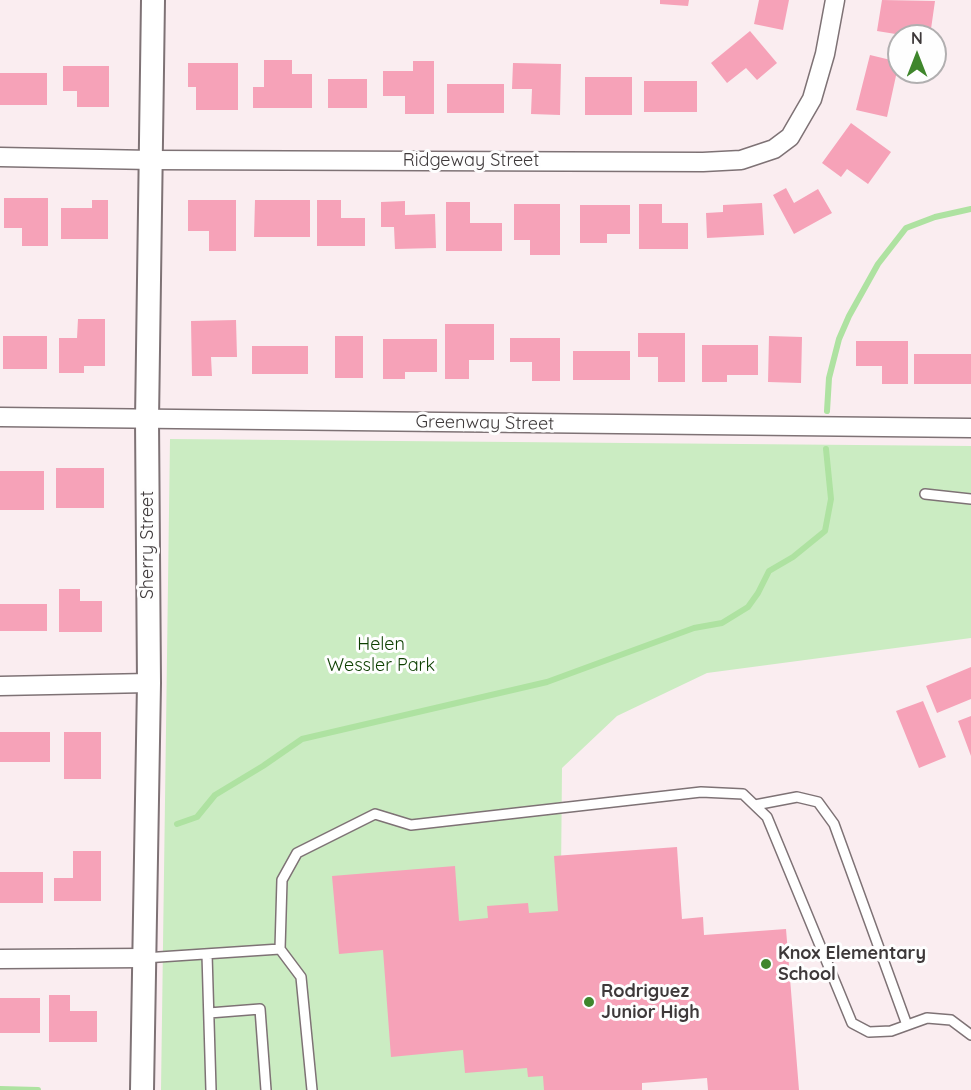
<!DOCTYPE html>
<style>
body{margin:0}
#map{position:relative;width:971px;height:1090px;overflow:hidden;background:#faedf0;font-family:Quicksand,sans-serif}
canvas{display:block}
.north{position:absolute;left:887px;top:24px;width:60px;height:60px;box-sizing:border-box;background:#fefefe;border:2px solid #b1afb0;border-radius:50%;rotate:0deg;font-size:16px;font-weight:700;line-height:24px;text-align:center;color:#3e393a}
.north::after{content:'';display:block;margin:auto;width:21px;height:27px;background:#3f862c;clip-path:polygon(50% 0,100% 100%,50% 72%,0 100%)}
</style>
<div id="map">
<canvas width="971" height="1090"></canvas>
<div class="north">N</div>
</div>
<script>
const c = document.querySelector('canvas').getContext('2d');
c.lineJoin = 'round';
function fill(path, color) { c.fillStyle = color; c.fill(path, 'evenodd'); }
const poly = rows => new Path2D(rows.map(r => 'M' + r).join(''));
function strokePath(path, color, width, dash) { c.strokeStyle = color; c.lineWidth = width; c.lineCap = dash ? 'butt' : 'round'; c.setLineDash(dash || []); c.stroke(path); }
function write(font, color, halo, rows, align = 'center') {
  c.font = font + ' Quicksand,sans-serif'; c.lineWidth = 6; c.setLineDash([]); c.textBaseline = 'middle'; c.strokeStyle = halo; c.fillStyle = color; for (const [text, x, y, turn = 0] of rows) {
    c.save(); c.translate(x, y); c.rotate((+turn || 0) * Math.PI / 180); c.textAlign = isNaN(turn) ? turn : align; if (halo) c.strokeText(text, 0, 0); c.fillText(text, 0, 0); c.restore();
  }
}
fill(poly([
 [170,439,971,446,971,638,707,673,617,716,562,768,559,1090,161,1090]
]), '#cbecc2');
strokePath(poly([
 [827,411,829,378,839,339,849,316,878,264,906,228,935,217,971,209],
 [177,824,197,817,215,795,263,766,302,739,547,682,694,628,722,623,748,607,758,593,769,571,793,557,825,531,831,499,826,449],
 [0,1089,38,1090]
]), '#aee2a1', 6);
fill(poly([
 [660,0,689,0,688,6,660,4],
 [759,0,789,0,783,30,754,24],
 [882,0,935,1,930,36,908,36,877,31],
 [750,31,777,63,757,80,746,68,727,83,711,63],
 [870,55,899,62,887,117,856,110],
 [264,60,292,60,292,74,312,74,312,108,253,108,253,87,264,87],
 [413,61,434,61,434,114,405,114,405,96,383,96,383,71,413,71],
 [188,63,238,63,238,110,196,110,196,87,188,87],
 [513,63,561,64,560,115,531,114,532,89,512,89],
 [63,66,109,66,109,107,77,107,77,91,63,91],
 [0,73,47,73,47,105,0,105],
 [585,77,632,77,632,115,585,115],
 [328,79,367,79,367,108,328,108],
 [644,81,697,81,697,112,644,112],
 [447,84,504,84,504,113,447,113],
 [851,123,891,152,868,184,847,169,841,177,822,163],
 [786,188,794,203,818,189,832,213,794,234,773,195],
 [4,198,48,198,48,246,22,246,22,228,4,228],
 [92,200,108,200,108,239,61,239,61,208,92,208],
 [188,200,236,200,236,251,209,251,209,231,188,231],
 [255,200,310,200,310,237,254,237],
 [317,200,341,200,341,218,365,218,365,246,317,246],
 [405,201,405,215,435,214,436,248,395,249,394,227,381,227,381,202],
 [446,202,470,202,470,223,502,223,502,251,446,251],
 [762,203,764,235,707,238,706,213,723,212,723,205],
 [514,204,560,204,560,255,530,255,530,240,514,240],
 [639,204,662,204,662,223,688,223,688,249,639,249],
 [580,205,630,205,630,234,607,234,607,243,580,243],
 [78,319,105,319,105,366,84,366,84,373,59,373,59,338,77,338],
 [236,320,237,357,211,357,212,376,192,376,191,321],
 [445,324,494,324,494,360,469,360,469,379,445,379],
 [638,333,685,333,685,382,658,382,658,357,638,357],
 [3,336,47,336,47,369,3,369],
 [335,336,363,336,363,378,335,378],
 [769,336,802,337,801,383,768,382],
 [510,338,560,338,560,381,532,381,532,362,510,362],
 [383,339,437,339,437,372,405,372,405,379,383,379],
 [856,341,908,341,908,384,882,384,882,366,856,366],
 [702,345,758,345,758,375,727,375,727,382,702,382],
 [252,346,308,346,308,374,252,374],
 [573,351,630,351,630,380,573,380],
 [914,354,971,354,971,384,914,384],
 [56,468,104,468,104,508,56,508],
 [0,471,44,471,44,510,0,510],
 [59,589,80,589,80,601,102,601,102,632,59,632],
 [0,604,47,604,47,631,0,631],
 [971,667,971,699,937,713,926,686],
 [923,701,946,757,919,768,896,711],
 [971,716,971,756,958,721],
 [0,732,50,732,50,762,0,762],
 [64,732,101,732,101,779,64,779],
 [677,847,682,919,703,917,704,935,786,929,799,1090,708,1090,707,1078,642,1083,642,1090,544,1090,543,1076,528,1077,527,1068,465,1073,463,1050,391,1057,383,950,339,954,332,876,455,866,459,921,488,918,487,906,528,903,529,913,558,911,554,856],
 [73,851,101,851,101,901,54,901,54,878,73,878],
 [0,872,43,872,43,903,0,903],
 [49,995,70,995,70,1011,97,1011,97,1042,49,1042],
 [0,998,40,998,40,1033,0,1033]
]), '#f6a2b8');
const service = poly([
 [925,494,971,499],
 [755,805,797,797,818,802,834,824,907,1025],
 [280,949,282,880,297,853,375,814,411,825,701,792,743,794,767,817,852,1023,869,1032,891,1031,927,1018,951,1020,971,1035],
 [207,954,211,1090],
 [144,958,280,949,301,977,312,1090],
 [209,1013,260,1009,266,1090]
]);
const minor = poly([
 [0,157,151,160,703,162,741,160,774,149,790,137,812,99,825,54,835,0],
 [0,417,971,428],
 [0,686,149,683],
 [0,959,144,958]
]);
const tertiary = poly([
 [142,1090,149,683,147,420,153,0]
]);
strokePath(service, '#7e7275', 12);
strokePath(minor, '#7e7275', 21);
strokePath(tertiary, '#7e7275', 26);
strokePath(service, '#fff', 9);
strokePath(minor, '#fff', 18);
strokePath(tertiary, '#fff', 22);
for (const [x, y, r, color] of [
 [766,964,6,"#3f862c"],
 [589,1002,6,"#3f862c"]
]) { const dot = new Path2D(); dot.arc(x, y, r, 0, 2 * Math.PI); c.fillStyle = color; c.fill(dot); strokePath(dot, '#fefefe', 2); }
write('18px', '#3e393a', '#fefefe', [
 ["Ridgeway Street",471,161],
 ["Greenway Street",485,423,1],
 ["Sherry Street",148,545,-90]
]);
write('18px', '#0d3f00', '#fefefe', [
 ["Helen",381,645],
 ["Wessler Park",381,666]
]);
write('bold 18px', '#3e393a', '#fefefe', [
 ["Knox Elementary",778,954],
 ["School",778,975],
 ["Rodriguez",601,992],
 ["Junior High",601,1013]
], 'left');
</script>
